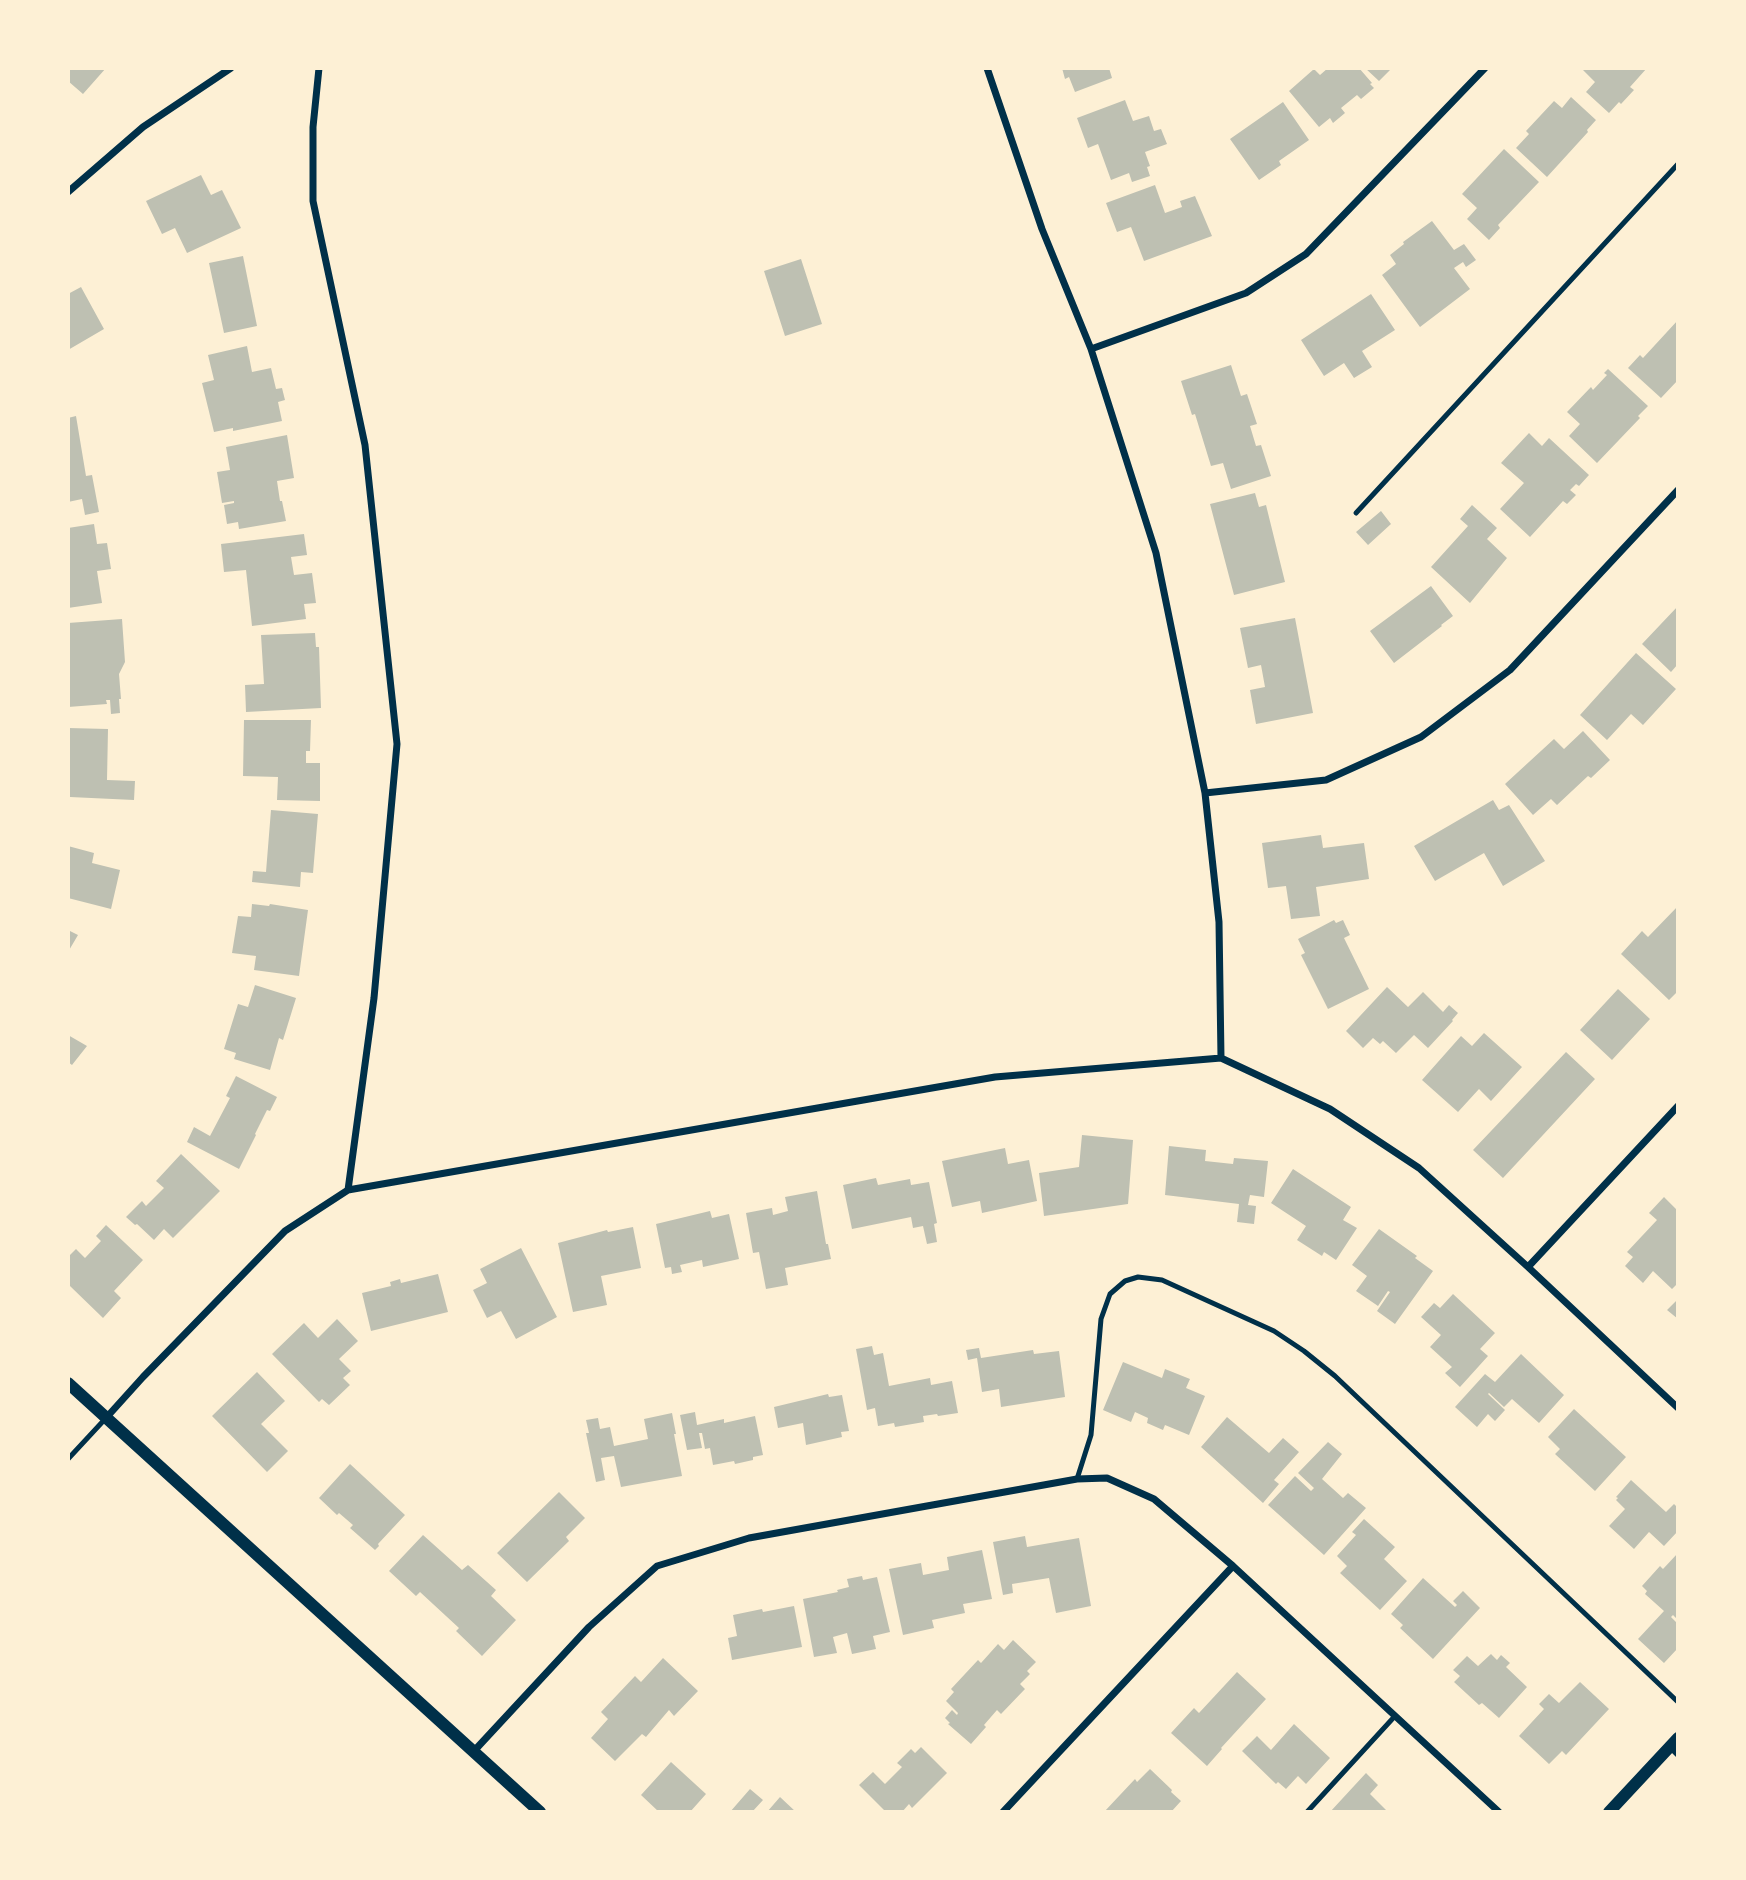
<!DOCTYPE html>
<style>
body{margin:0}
#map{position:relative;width:1746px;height:1880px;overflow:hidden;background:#fdf0d5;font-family:"Golos Text",sans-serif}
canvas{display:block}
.frame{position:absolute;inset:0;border:70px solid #fdf0d5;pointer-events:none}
</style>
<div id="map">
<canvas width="1746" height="1880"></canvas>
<div class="frame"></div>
</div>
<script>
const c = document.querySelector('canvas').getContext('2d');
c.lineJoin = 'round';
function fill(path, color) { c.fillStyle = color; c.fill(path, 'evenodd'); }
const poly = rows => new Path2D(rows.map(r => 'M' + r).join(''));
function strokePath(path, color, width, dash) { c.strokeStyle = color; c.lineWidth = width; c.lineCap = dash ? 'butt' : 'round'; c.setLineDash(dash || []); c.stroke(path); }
fill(poly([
 [68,68,106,68,83,94,68,81],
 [1062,68,1109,68,1112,78,1075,92,1069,77,1065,79],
 [1328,68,1359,68,1372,83,1370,84,1374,88,1361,99,1357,95,1341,108,1345,113,1333,123,1330,118,1319,127,1289,91,1314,69,1320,75],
 [1365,68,1388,68,1390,70,1379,81],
 [1585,68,1647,68,1630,87,1634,90,1621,104,1619,102,1609,113,1586,92,1595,82,1583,70],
 [1571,97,1596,120,1587,130,1588,132,1547,177,1516,148,1529,134,1526,131,1554,101,1562,108],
 [1125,100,1133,121,1149,116,1154,131,1161,129,1167,144,1145,152,1150,166,1147,167,1150,176,1132,182,1129,173,1111,180,1098,144,1088,148,1077,118],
 [1283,102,1309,140,1279,161,1281,165,1259,180,1230,139],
 [1504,149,1539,182,1498,225,1500,228,1489,240,1467,219,1477,208,1462,194],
 [201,175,211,195,222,190,241,228,187,253,175,228,162,234,146,201],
 [1155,185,1165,213,1182,207,1180,201,1195,196,1212,236,1144,261,1131,227,1117,232,1106,203],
 [1432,221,1454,250,1464,244,1476,260,1466,267,1463,262,1454,268,1470,289,1420,327,1382,275,1396,264,1390,255,1404,244,1403,242],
 [243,256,257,326,224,333,209,263],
 [801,259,822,324,785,336,764,271],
 [81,287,104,329,68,350,68,294],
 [1371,294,1395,330,1362,351,1372,367,1354,378,1344,363,1324,376,1301,340],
 [1678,320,1678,380,1661,398,1628,368,1640,355,1643,358],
 [247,346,252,372,271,368,276,389,282,388,285,400,278,402,282,421,233,431,233,428,214,432,202,383,214,380,208,355],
 [1231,365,1241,396,1247,394,1257,424,1250,426,1256,446,1261,445,1271,476,1231,489,1223,463,1211,466,1195,414,1192,415,1181,381],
 [1608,369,1648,406,1638,416,1640,418,1597,463,1569,436,1580,424,1567,412,1591,387,1593,390,1607,375,1604,373],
 [76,416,86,476,92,475,99,512,85,515,82,499,68,502,68,418],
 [1529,433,1542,446,1549,438,1589,475,1579,486,1576,484,1570,490,1576,495,1567,504,1563,501,1530,537,1500,509,1524,483,1501,463],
 [287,435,294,478,277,481,280,501,282,501,286,521,239,529,238,522,227,524,224,505,234,503,234,501,222,503,217,472,230,470,226,447],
 [1255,493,1259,507,1266,505,1285,582,1234,595,1210,504],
 [1472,505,1497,528,1487,539,1507,558,1470,603,1431,567,1468,526,1460,519],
 [1381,511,1391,524,1368,545,1356,532],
 [94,524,97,544,107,543,111,569,97,571,102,603,68,608,68,528],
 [304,534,307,555,291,557,294,575,312,573,316,603,304,604,306,619,252,626,246,570,224,572,221,544],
 [1431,586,1453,616,1441,625,1442,626,1394,663,1370,631],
 [1678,606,1678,664,1671,672,1642,644],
 [1295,618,1313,713,1256,724,1250,690,1265,687,1261,665,1248,668,1240,628],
 [122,619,125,662,119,674,121,699,119,699,120,713,111,714,110,700,106,700,107,704,68,707,68,623],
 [315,633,316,647,319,647,321,708,246,712,245,685,264,684,261,635],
 [1636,653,1676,689,1643,725,1631,714,1607,740,1580,715],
 [244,720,311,720,310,751,306,751,306,763,320,763,320,801,277,800,278,777,243,776],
 [68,728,108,729,107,780,135,781,134,800,70,797],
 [1583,731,1610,760,1591,778,1588,776,1557,805,1551,799,1533,815,1505,784,1554,739,1564,749],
 [1493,800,1499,810,1509,805,1545,861,1503,886,1484,853,1435,881,1414,846],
 [271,810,318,814,313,873,301,872,300,887,252,882,253,871,266,872],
 [1321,835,1323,848,1364,843,1369,879,1316,887,1320,916,1291,919,1286,886,1268,888,1262,843],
 [68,846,94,853,92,863,120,870,111,909,68,898],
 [252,904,269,906,270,904,308,910,299,976,254,970,256,956,232,953,238,916,251,917],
 [1678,906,1678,991,1669,1000,1621,954,1642,931,1648,937],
 [1334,920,1336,923,1343,920,1350,935,1344,938,1369,989,1328,1009,1301,955,1305,953,1298,939],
 [68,930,78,935,68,952],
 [255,985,296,998,283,1040,279,1038,270,1070,234,1059,236,1053,224,1049,238,1004,248,1007],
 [1387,987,1408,1007,1423,992,1443,1012,1449,1005,1458,1013,1452,1020,1453,1021,1428,1048,1414,1035,1396,1053,1383,1041,1380,1044,1373,1038,1363,1048,1346,1031],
 [1618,989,1650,1019,1612,1060,1580,1030],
 [1484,1033,1522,1067,1491,1101,1479,1089,1458,1112,1422,1080,1461,1036,1472,1046],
 [68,1035,87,1046,72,1065,68,1062],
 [1566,1052,1595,1079,1503,1178,1473,1150],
 [236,1076,277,1097,270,1111,267,1110,255,1134,256,1135,239,1169,187,1142,194,1127,210,1136,230,1098,226,1096],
 [1082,1135,1133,1140,1128,1204,1044,1216,1039,1173,1079,1167],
 [1169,1146,1206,1150,1205,1161,1233,1164,1234,1158,1268,1161,1264,1197,1250,1195,1248,1205,1256,1206,1254,1224,1237,1222,1239,1204,1165,1195],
 [1005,1148,1008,1164,1029,1160,1037,1201,982,1213,980,1201,952,1207,942,1161],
 [181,1154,220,1191,173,1238,164,1229,154,1240,137,1224,135,1225,126,1217,142,1201,146,1206,164,1188,156,1181],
 [1293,1169,1351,1207,1343,1220,1357,1228,1336,1260,1324,1252,1322,1256,1297,1240,1306,1226,1271,1203],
 [876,1178,878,1185,910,1179,911,1185,929,1182,937,1223,934,1224,937,1242,927,1244,923,1226,913,1228,911,1217,852,1229,843,1185],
 [817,1191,826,1244,828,1244,831,1259,785,1268,788,1285,766,1289,759,1252,753,1253,746,1213,772,1208,773,1215,788,1211,785,1197],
 [1664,1197,1678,1211,1678,1283,1672,1289,1653,1271,1643,1283,1625,1266,1633,1257,1627,1252,1657,1220,1649,1213],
 [710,1211,712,1218,729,1214,739,1259,703,1267,702,1260,680,1265,682,1272,672,1274,671,1267,665,1268,656,1224],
 [106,1225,143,1260,114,1291,121,1298,103,1318,70,1286,68,1288,68,1257,76,1249,85,1258,101,1241,96,1236],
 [633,1227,641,1268,601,1276,607,1305,573,1312,558,1243,607,1230,608,1232],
 [1379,1229,1417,1256,1415,1258,1433,1271,1395,1324,1377,1311,1390,1292,1388,1291,1378,1306,1356,1291,1367,1276,1352,1265],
 [521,1248,557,1317,516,1339,501,1311,487,1318,473,1290,487,1283,480,1269],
 [438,1274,448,1312,371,1331,362,1293,391,1286,390,1282,400,1279,401,1283],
 [1453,1294,1495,1333,1480,1349,1488,1356,1460,1387,1445,1373,1452,1367,1430,1347,1441,1335,1421,1317,1434,1303,1440,1308],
 [1678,1299,1678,1319,1667,1310],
 [337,1319,358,1341,339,1359,351,1371,343,1378,350,1385,329,1405,322,1399,319,1402,272,1354,304,1323,318,1338],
 [872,1346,874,1355,883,1353,889,1386,930,1378,931,1385,952,1381,958,1413,938,1416,937,1414,923,1416,924,1422,895,1427,894,1423,878,1426,875,1408,867,1410,856,1349],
 [979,1348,981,1358,1033,1350,1034,1354,1059,1351,1065,1397,1001,1407,999,1389,982,1392,977,1358,968,1360,966,1350],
 [1521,1354,1564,1395,1539,1423,1512,1399,1504,1407,1489,1393,1488,1394,1505,1410,1495,1421,1488,1414,1477,1427,1455,1407,1485,1374,1495,1382],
 [1123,1362,1162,1378,1165,1369,1190,1379,1186,1388,1205,1396,1189,1435,1165,1425,1163,1430,1147,1423,1148,1418,1135,1412,1131,1422,1103,1410],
 [257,1372,285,1401,261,1424,288,1451,267,1472,212,1416],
 [828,1394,829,1397,842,1395,849,1431,841,1432,842,1437,806,1445,803,1423,778,1428,774,1407],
 [1574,1409,1626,1457,1595,1491,1555,1454,1560,1449,1548,1437],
 [695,1412,697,1425,724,1419,724,1423,755,1416,763,1455,753,1457,753,1460,735,1464,734,1461,713,1465,710,1448,705,1449,702,1433,699,1433,702,1448,687,1450,680,1415],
 [672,1413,676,1434,674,1434,682,1476,621,1487,614,1456,601,1458,605,1480,596,1482,586,1433,589,1433,586,1420,598,1418,600,1429,610,1427,614,1446,648,1439,644,1419],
 [1227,1417,1269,1453,1283,1438,1299,1452,1274,1480,1279,1484,1263,1503,1201,1447],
 [1328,1442,1342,1454,1322,1479,1343,1498,1348,1493,1366,1508,1324,1555,1268,1505,1295,1476,1311,1491,1314,1488,1298,1473],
 [350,1464,405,1515,378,1544,379,1546,375,1550,350,1528,353,1525,339,1513,337,1515,319,1498],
 [1631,1480,1666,1512,1674,1504,1678,1508,1678,1531,1664,1546,1649,1532,1634,1549,1609,1526,1625,1509,1616,1500,1618,1498,1616,1497],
 [559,1492,585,1518,566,1537,569,1541,527,1582,497,1553],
 [1364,1519,1395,1547,1384,1559,1407,1581,1380,1610,1340,1573,1347,1566,1337,1556,1356,1535,1352,1532],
 [423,1535,462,1570,468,1565,496,1590,491,1596,516,1620,482,1656,456,1631,459,1628,420,1592,416,1596,389,1571],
 [1025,1536,1027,1547,1079,1538,1091,1606,1056,1613,1049,1578,1012,1584,1013,1593,1003,1595,993,1542],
 [982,1550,992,1599,963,1604,965,1613,932,1620,934,1628,903,1635,889,1569,921,1563,923,1575,949,1570,947,1557],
 [1678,1553,1678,1620,1673,1615,1671,1617,1678,1624,1678,1648,1664,1663,1638,1639,1664,1611,1645,1594,1647,1591,1642,1586,1660,1566,1663,1569],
 [862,1576,863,1580,877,1577,890,1632,873,1636,876,1649,852,1654,847,1633,833,1637,837,1653,814,1657,803,1599,838,1592,837,1590,849,1587,847,1579],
 [1423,1578,1455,1607,1457,1605,1453,1601,1463,1591,1480,1608,1433,1659,1400,1628,1403,1625,1391,1614],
 [794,1606,802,1647,732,1660,728,1638,737,1636,733,1615,762,1609,763,1612],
 [1013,1640,1036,1662,1027,1671,1030,1674,1020,1684,1025,1689,1001,1714,997,1710,984,1725,986,1727,971,1744,948,1724,950,1723,945,1718,952,1710,957,1715,958,1713,946,1701,954,1692,951,1689,978,1660,981,1663,998,1644,1004,1650],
 [1491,1654,1497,1660,1501,1655,1510,1663,1506,1667,1527,1687,1499,1718,1482,1703,1479,1705,1454,1682,1460,1676,1453,1670,1467,1656,1478,1666],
 [663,1658,698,1691,674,1716,669,1710,646,1737,642,1734,615,1761,591,1738,608,1719,601,1712,635,1676,641,1682],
 [1237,1672,1266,1699,1221,1748,1222,1749,1207,1766,1171,1733,1194,1708,1199,1713],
 [1580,1682,1609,1709,1566,1755,1562,1751,1549,1764,1519,1736,1544,1709,1539,1704,1549,1694,1559,1703],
 [1294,1724,1330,1758,1306,1784,1298,1776,1286,1789,1278,1782,1276,1784,1242,1751,1257,1736,1271,1750],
 [921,1747,947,1773,912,1808,909,1804,902,1812,886,1812,859,1785,873,1772,885,1784,902,1767,897,1763,911,1749,915,1753],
 [671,1762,706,1794,690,1812,659,1812,641,1795],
 [1150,1769,1172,1790,1171,1792,1181,1801,1171,1812,1104,1812,1135,1779,1137,1782],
 [1366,1773,1378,1785,1370,1794,1388,1812,1330,1812],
 [750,1789,763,1800,752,1812,730,1812],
 [780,1797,796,1812,767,1812]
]), '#bec0b2');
strokePath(poly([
 [1356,513,1678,164],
 [68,1459,106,1418],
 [1077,1479,1091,1435,1101,1319,1110,1294,1125,1281,1138,1277,1162,1280,1274,1331,1304,1351,1335,1376,1678,1702],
 [1307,1812,1395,1716]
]), '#003049', 5);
strokePath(poly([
 [319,68,313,127,313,201,365,445,397,744,374,998,348,1190],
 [987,68,1042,229,1091,349,1156,553,1205,793,1219,922,1221,1058],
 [68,192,143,127,231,68],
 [1091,349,1246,293,1306,254,1485,68],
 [1205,793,1326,780,1421,737,1510,670,1678,490],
 [1221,1058,1330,1109,1419,1168,1528,1267,1678,1408],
 [1528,1267,1678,1106],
 [106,1418,143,1377,285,1231,348,1190,995,1077,1221,1058],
 [1670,1746,1678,1754],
 [474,1751,589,1627,657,1566,749,1538,1077,1479,1107,1478,1154,1499,1233,1566,1499,1812],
 [1003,1812,1233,1566]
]), '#003049', 7);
strokePath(poly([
 [68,1383,540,1812],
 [1609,1812,1678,1738]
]), '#003049', 12);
</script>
